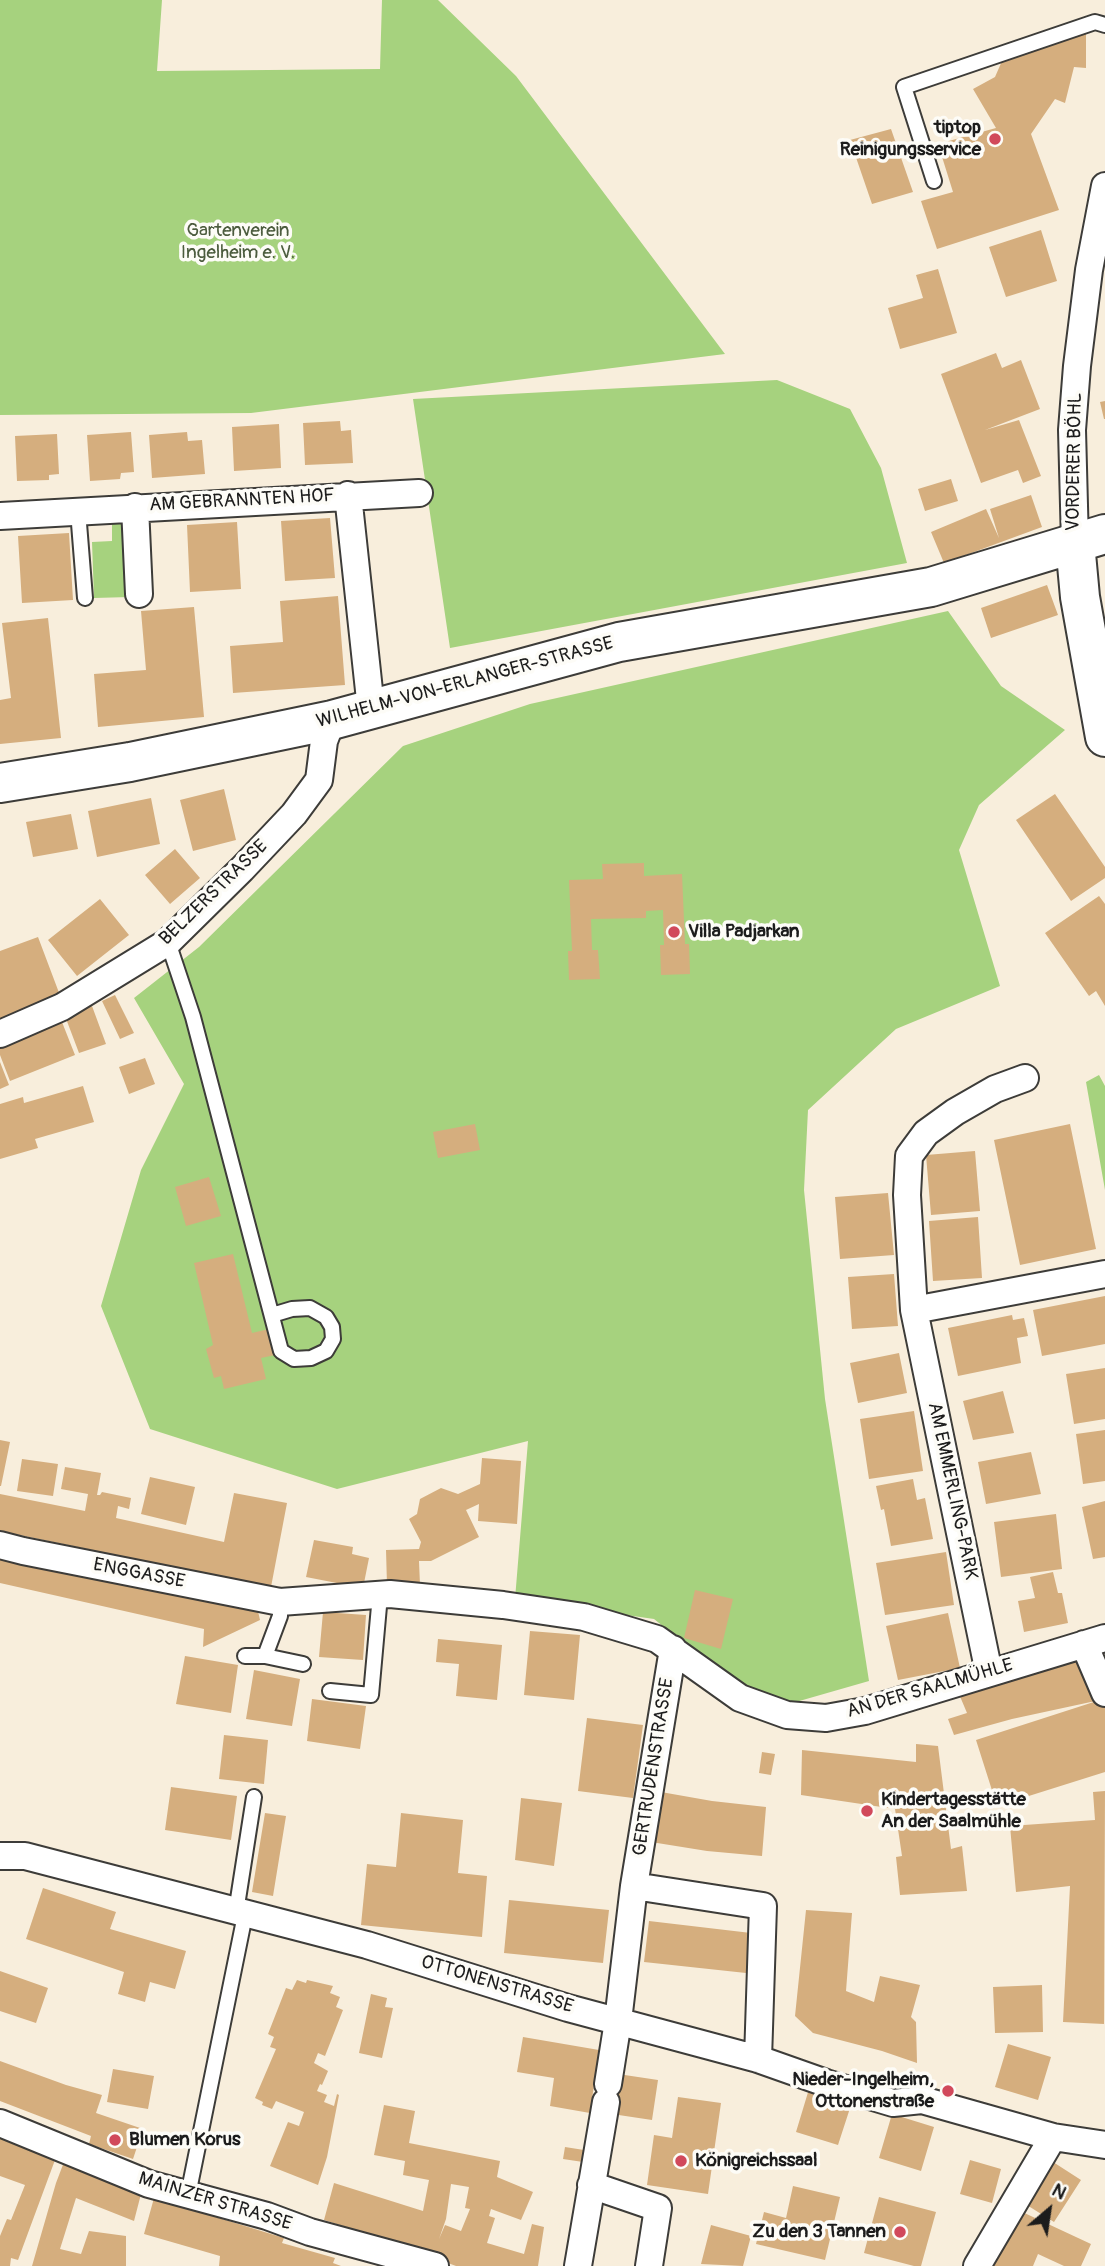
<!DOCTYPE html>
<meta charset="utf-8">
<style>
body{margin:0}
#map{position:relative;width:1105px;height:2266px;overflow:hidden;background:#f8eedc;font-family:Pangolin,sans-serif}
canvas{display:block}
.north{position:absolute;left:1014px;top:2175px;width:70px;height:70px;-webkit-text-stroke:5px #fdfcf7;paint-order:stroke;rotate:29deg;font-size:19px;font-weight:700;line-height:28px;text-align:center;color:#1c1c1c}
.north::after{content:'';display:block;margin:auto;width:24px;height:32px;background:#1c1c1c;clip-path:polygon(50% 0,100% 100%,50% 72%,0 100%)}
</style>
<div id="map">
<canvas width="1105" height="2266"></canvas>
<div class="north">N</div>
</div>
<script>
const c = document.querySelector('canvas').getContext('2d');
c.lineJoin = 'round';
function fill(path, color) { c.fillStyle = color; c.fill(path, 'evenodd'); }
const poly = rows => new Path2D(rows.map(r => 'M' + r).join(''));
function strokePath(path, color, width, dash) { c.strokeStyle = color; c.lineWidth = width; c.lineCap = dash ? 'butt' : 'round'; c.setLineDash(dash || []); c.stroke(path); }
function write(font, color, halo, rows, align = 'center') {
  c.font = font + ' Pangolin,sans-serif'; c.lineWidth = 7; c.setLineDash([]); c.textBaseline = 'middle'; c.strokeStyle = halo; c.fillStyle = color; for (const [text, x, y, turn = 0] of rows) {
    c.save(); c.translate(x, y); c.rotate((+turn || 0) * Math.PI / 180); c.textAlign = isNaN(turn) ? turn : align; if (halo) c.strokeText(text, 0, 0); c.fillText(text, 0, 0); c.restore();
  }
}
fill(poly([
 [0,0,162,0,157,71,380,69,382,0,438,0,516,76,725,354,251,413,0,415],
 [777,380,850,409,881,468,907,563,450,648,413,399],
 [112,518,127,518,130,597,94,598,92,542,112,541],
 [948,611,1001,686,1065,730,979,805,959,850,1000,986,896,1029,808,1110,804,1190,825,1399,869,1681,768,1710,654,1619,515,1599,528,1441,337,1489,150,1429,101,1306,141,1170,184,1084,134,998,199,947,403,746,530,704],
 [1099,1075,1105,1086,1105,1190,1086,1082]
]), '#a6d27e');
fill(poly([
 [1086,33,1086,68,1074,67,1065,103,1055,99,1031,134,1059,210,937,249,921,201,953,192,938,144,996,128,973,89,995,77,1002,61],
 [891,129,913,192,872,204,850,140],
 [1041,230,1057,281,1006,297,989,247],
 [938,269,957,333,900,349,888,308,923,298,916,275],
 [996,353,1002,368,1021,360,1040,409,985,430,1019,420,1041,476,1023,483,1018,470,981,483,941,374],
 [1105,401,1105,419,1104,419,1100,402],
 [340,421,341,431,351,430,353,463,305,465,303,423],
 [279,424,281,468,234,471,232,427],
 [131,432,134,472,121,473,120,479,90,481,87,435],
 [187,432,188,441,202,440,205,474,152,478,149,435],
 [57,434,59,474,49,475,49,480,17,481,15,436],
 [951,479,958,501,925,511,918,489],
 [1031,495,1042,527,944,563,931,532,986,509,999,538,990,509],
 [330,518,335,578,285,581,281,521],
 [237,522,241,589,190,592,187,525],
 [69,533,73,600,22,603,18,536],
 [1047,585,1058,615,991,638,981,608],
 [338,596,345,685,233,693,230,646,283,642,280,601],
 [194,607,204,717,98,727,94,674,146,670,141,611],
 [48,618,61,738,0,744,0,700,11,698,2,623],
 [224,789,236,840,193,851,180,800],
 [1055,794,1105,867,1105,878,1071,901,1016,820],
 [151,798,160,844,97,857,88,811],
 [71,814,78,849,33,857,26,822],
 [175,849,200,878,170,904,145,875],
 [644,863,644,876,682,874,685,944,689,944,690,974,661,975,660,945,664,945,663,910,646,911,646,918,591,919,592,950,598,950,600,979,569,980,568,951,572,951,569,880,603,879,602,864],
 [1099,896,1105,904,1105,1006,1096,991,1089,996,1045,933],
 [100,899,129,935,77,976,48,940],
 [38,937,61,998,0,1022,0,951],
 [115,995,134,1033,120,1039,102,1001],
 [92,1006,106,1044,79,1053,65,1016],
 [60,1017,75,1055,10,1081,0,1055,0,1041],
 [145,1058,155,1084,129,1094,119,1067],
 [0,1062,9,1085,0,1089],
 [83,1086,94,1122,35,1139,38,1148,0,1159,0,1104,23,1097,24,1103],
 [475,1124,480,1150,438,1158,433,1132],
 [1070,1124,1096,1249,1020,1265,994,1140],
 [975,1151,980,1211,931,1215,926,1155],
 [209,1177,221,1216,186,1226,175,1187],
 [888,1193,894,1255,840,1259,835,1197],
 [978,1217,982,1278,933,1281,929,1221],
 [233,1254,252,1333,269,1329,275,1355,261,1358,266,1379,224,1389,221,1376,214,1378,206,1349,213,1345,194,1263],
 [894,1274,898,1326,852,1329,848,1277],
 [1105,1296,1105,1344,1042,1356,1033,1310],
 [1012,1315,1013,1320,1024,1318,1028,1336,1017,1338,1021,1363,958,1376,948,1328],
 [899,1353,907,1393,858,1403,850,1363],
 [1105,1368,1105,1419,1074,1424,1066,1374],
 [1003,1391,1014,1433,973,1440,963,1401],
 [914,1411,923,1471,869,1479,860,1419],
 [1105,1430,1105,1481,1083,1484,1076,1434],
 [0,1440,10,1442,1,1486,0,1486],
 [1031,1452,1041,1494,986,1504,978,1462],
 [482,1458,521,1461,517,1524,478,1521,479,1504,466,1510,479,1537,431,1561,419,1561,420,1585,387,1585,386,1550,419,1549,421,1542,409,1519,417,1514,420,1499,441,1488,458,1494,480,1484],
 [22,1459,58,1464,53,1496,17,1491],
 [65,1467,101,1473,97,1495,100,1495,102,1492,131,1498,129,1509,118,1506,116,1518,224,1542,234,1493,287,1503,271,1587,0,1531,0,1494,85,1511,88,1494,61,1489],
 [150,1477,195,1487,186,1525,141,1514],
 [913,1479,917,1500,925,1498,933,1539,891,1546,884,1509,881,1510,876,1486],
 [1105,1501,1105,1557,1093,1559,1082,1507],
 [1056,1514,1062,1569,1001,1577,994,1522],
 [314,1540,353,1547,352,1554,369,1558,364,1583,342,1584,306,1577],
 [0,1550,257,1607,260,1620,203,1647,204,1629,0,1583],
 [946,1552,954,1605,885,1615,876,1563],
 [1053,1572,1058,1593,1062,1593,1068,1623,1024,1632,1018,1601,1035,1598,1030,1577],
 [695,1590,733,1599,721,1649,684,1638],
 [323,1612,366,1615,363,1660,319,1657],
 [948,1613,960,1668,898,1680,886,1626],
 [530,1631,580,1635,574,1700,524,1695],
 [438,1639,502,1645,497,1700,456,1696,459,1664,436,1662],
 [185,1656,238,1665,231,1713,176,1704],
 [1085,1657,1105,1706,1105,1772,997,1806,976,1740,1100,1700,1012,1719,954,1735,948,1719,967,1713,959,1694],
 [254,1670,300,1679,292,1726,246,1719],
 [312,1699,366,1706,360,1749,307,1741],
 [587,1718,643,1725,633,1798,578,1791],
 [224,1735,268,1740,264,1784,219,1779],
 [916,1744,938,1746,951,1849,962,1846,967,1891,900,1895,896,1857,902,1856,895,1809,801,1795,802,1750,916,1762],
 [762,1752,775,1754,771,1775,759,1773],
 [171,1787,237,1796,231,1840,165,1830],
 [1105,1791,1104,2024,1063,2022,1070,1886,1016,1892,1010,1826,1095,1820,1093,1792],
 [661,1792,712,1801,766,1807,762,1856,707,1851,651,1842],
 [521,1798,562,1803,554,1866,515,1860],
 [265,1813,286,1816,273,1896,252,1892],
 [401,1813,463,1820,458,1873,487,1876,482,1937,361,1925,367,1864,396,1867],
 [43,1888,116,1912,110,1929,186,1951,175,1989,150,1982,145,2002,118,1994,124,1972,26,1939],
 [509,1900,609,1910,603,1963,504,1953],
 [806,1910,852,1913,846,1991,874,2002,880,1976,920,1985,911,2017,916,2022,917,2063,882,2051,813,2033,795,2016],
 [649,1921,751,1933,746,1973,644,1962],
 [0,1971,48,1988,36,2023,0,2011],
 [297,1980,306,1983,307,1980,333,1986,330,1993,340,1997,336,2007,343,2010,325,2056,318,2053,314,2063,328,2071,322,2085,320,2084,317,2091,327,2095,324,2102,334,2106,337,2094,339,2095,327,2157,318,2185,270,2166,288,2122,299,2126,304,2112,276,2101,272,2109,262,2105,263,2102,255,2098,276,2049,270,2047,274,2037,268,2034,286,1988,292,1990],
 [1042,1985,1043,2032,995,2033,993,1987],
 [371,1994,387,1998,385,2007,393,2008,382,2058,359,2053],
 [523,2037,599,2050,590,2113,550,2106,554,2078,517,2072],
 [1008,2044,1051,2057,1038,2100,995,2087],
 [0,2061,66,2085,102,2095,96,2113,143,2129,133,2159,89,2144,91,2136,0,2101],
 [113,2069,154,2076,148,2109,107,2102],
 [618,2074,658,2080,652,2120,612,2114],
 [809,2089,852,2102,838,2145,796,2132],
 [678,2097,721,2103,708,2194,647,2185,654,2135,672,2138],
 [384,2105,415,2111,409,2143,500,2161,497,2177,533,2192,521,2220,491,2209,489,2216,495,2218,487,2243,524,2254,532,2224,544,2227,538,2266,456,2266,387,2240,324,2220,334,2183,423,2211,429,2180,403,2175,405,2161,374,2155],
 [451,2184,469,2187,465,2208,470,2209,461,2231,445,2225,439,2239,446,2219],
 [892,2114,934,2127,921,2171,879,2158],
 [0,2135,55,2160,18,2260,11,2258,10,2266,0,2266,0,2236,7,2219,11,2220,25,2185,0,2176],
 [565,2147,584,2150,583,2162,563,2159],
 [970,2160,1001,2169,992,2203,960,2194],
 [1050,2160,1081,2180,1054,2222,1022,2202],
 [64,2162,141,2194,134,2221,76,2198,60,2249,81,2254,89,2231,126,2236,126,2266,32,2266,56,2183],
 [793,2186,840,2197,825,2260,756,2244,764,2212,786,2218],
 [879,2197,936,2212,921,2266,914,2266,864,2253],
 [154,2198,284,2238,282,2243,335,2258,333,2263,341,2266,219,2266,220,2256,144,2234],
 [1018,2210,1091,2244,1081,2266,1064,2266,1038,2254,1033,2266,992,2266],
 [711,2225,751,2236,743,2266,701,2264]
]), '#d5ae7e');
const service = poly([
 [934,181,904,87,1095,22,1105,25],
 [78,511,85,598],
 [168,942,193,1017,281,1351,294,1359,311,1358,326,1351,333,1339,332,1327,326,1317,310,1308,292,1309,272,1315],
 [280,1602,280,1616,265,1656,303,1664],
 [245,1656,265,1656],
 [330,1691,371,1695,380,1595],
 [236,1912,254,1797],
 [188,2195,245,1915]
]);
const minor = poly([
 [348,495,371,709],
 [135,507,139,594],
 [0,516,419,493],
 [1075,543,1072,430,1077,366,1089,270,1105,186],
 [0,1034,62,1007,168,942,242,869,294,814,319,780,324,741,332,720],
 [914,1310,907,1195,909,1156,926,1133,955,1112,995,1089,1025,1078],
 [0,1545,23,1551,280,1602,390,1594,503,1605,584,1617,657,1639,740,1698,787,1715,826,1718,865,1711,1105,1638],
 [1084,1644,1105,1693],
 [989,1673,914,1310,1105,1274],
 [0,1856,25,1856,367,1945,568,2008,758,2059,826,2083,893,2103,922,2100,1053,2137,1105,2145],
 [634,1886,763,1906,758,2059],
 [608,2084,618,2021,634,1886,673,1649],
 [0,2123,149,2184,267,2216,310,2232,435,2266],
 [591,2185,658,2208,649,2266],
 [578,2266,606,2102],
 [977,2266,1053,2137]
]);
const secondary = poly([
 [1075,543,1080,597,1105,737],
 [0,783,130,762,332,720,619,642,931,587,1105,534]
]);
strokePath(service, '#3d3c39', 18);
strokePath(minor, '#3d3c39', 30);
strokePath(secondary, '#3d3c39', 42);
strokePath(service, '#fff', 14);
strokePath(minor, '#fff', 26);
strokePath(secondary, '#fff', 38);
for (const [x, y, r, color] of [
 [995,139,7,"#d1495b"],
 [674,932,7,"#d1495b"],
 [867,1811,7,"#d1495b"],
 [948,2091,7,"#d1495b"],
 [115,2140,7,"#d1495b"],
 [681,2161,7,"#d1495b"],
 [900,2232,7,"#d1495b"]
]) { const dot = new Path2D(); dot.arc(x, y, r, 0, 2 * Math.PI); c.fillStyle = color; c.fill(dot); strokePath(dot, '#fdfcf7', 2.5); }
write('bold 19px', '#1c1c1c', '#fdfcf7', [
 ["tiptop",981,128,"right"],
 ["Reinigungsservice",981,150,"right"],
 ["Villa Padjarkan",688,932],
 ["Kindertagesstätte",881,1800],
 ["An der Saalmühle",881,1822],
 ["Nieder-Ingelheim,",934,2080,"right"],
 ["Ottonenstraße",934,2102,"right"],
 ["Blumen Korus",129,2140],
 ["Königreichssaal",695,2161],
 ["Zu den 3 Tannen",886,2232,"right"]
], 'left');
write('19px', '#4c5c3e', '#fdfcf7', [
 ["Gartenverein",238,231],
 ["Ingelheim e. V.",238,253]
]);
write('19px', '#1c1c1c', '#fdfcf7', [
 ["VORDERER BÖHL",1075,462,-89],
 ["AM GEBRANNTEN HOF",242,501,-3],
 ["WILHELM-VON-ERLANGER-STRASSE",465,683,-15],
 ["BELZERSTRASSE",214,893,-44],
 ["AM EMMERLING-PARK",952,1491,78],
 ["ENGGASSE",139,1574,11],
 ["AN DER SAALMÜHLE",930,1689,-16],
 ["GERTRUDENSTRASSE",654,1767,-81],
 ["OTTONENSTRASSE",497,1985,17],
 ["MAINZER STRASSE",215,2202,17]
]);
</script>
